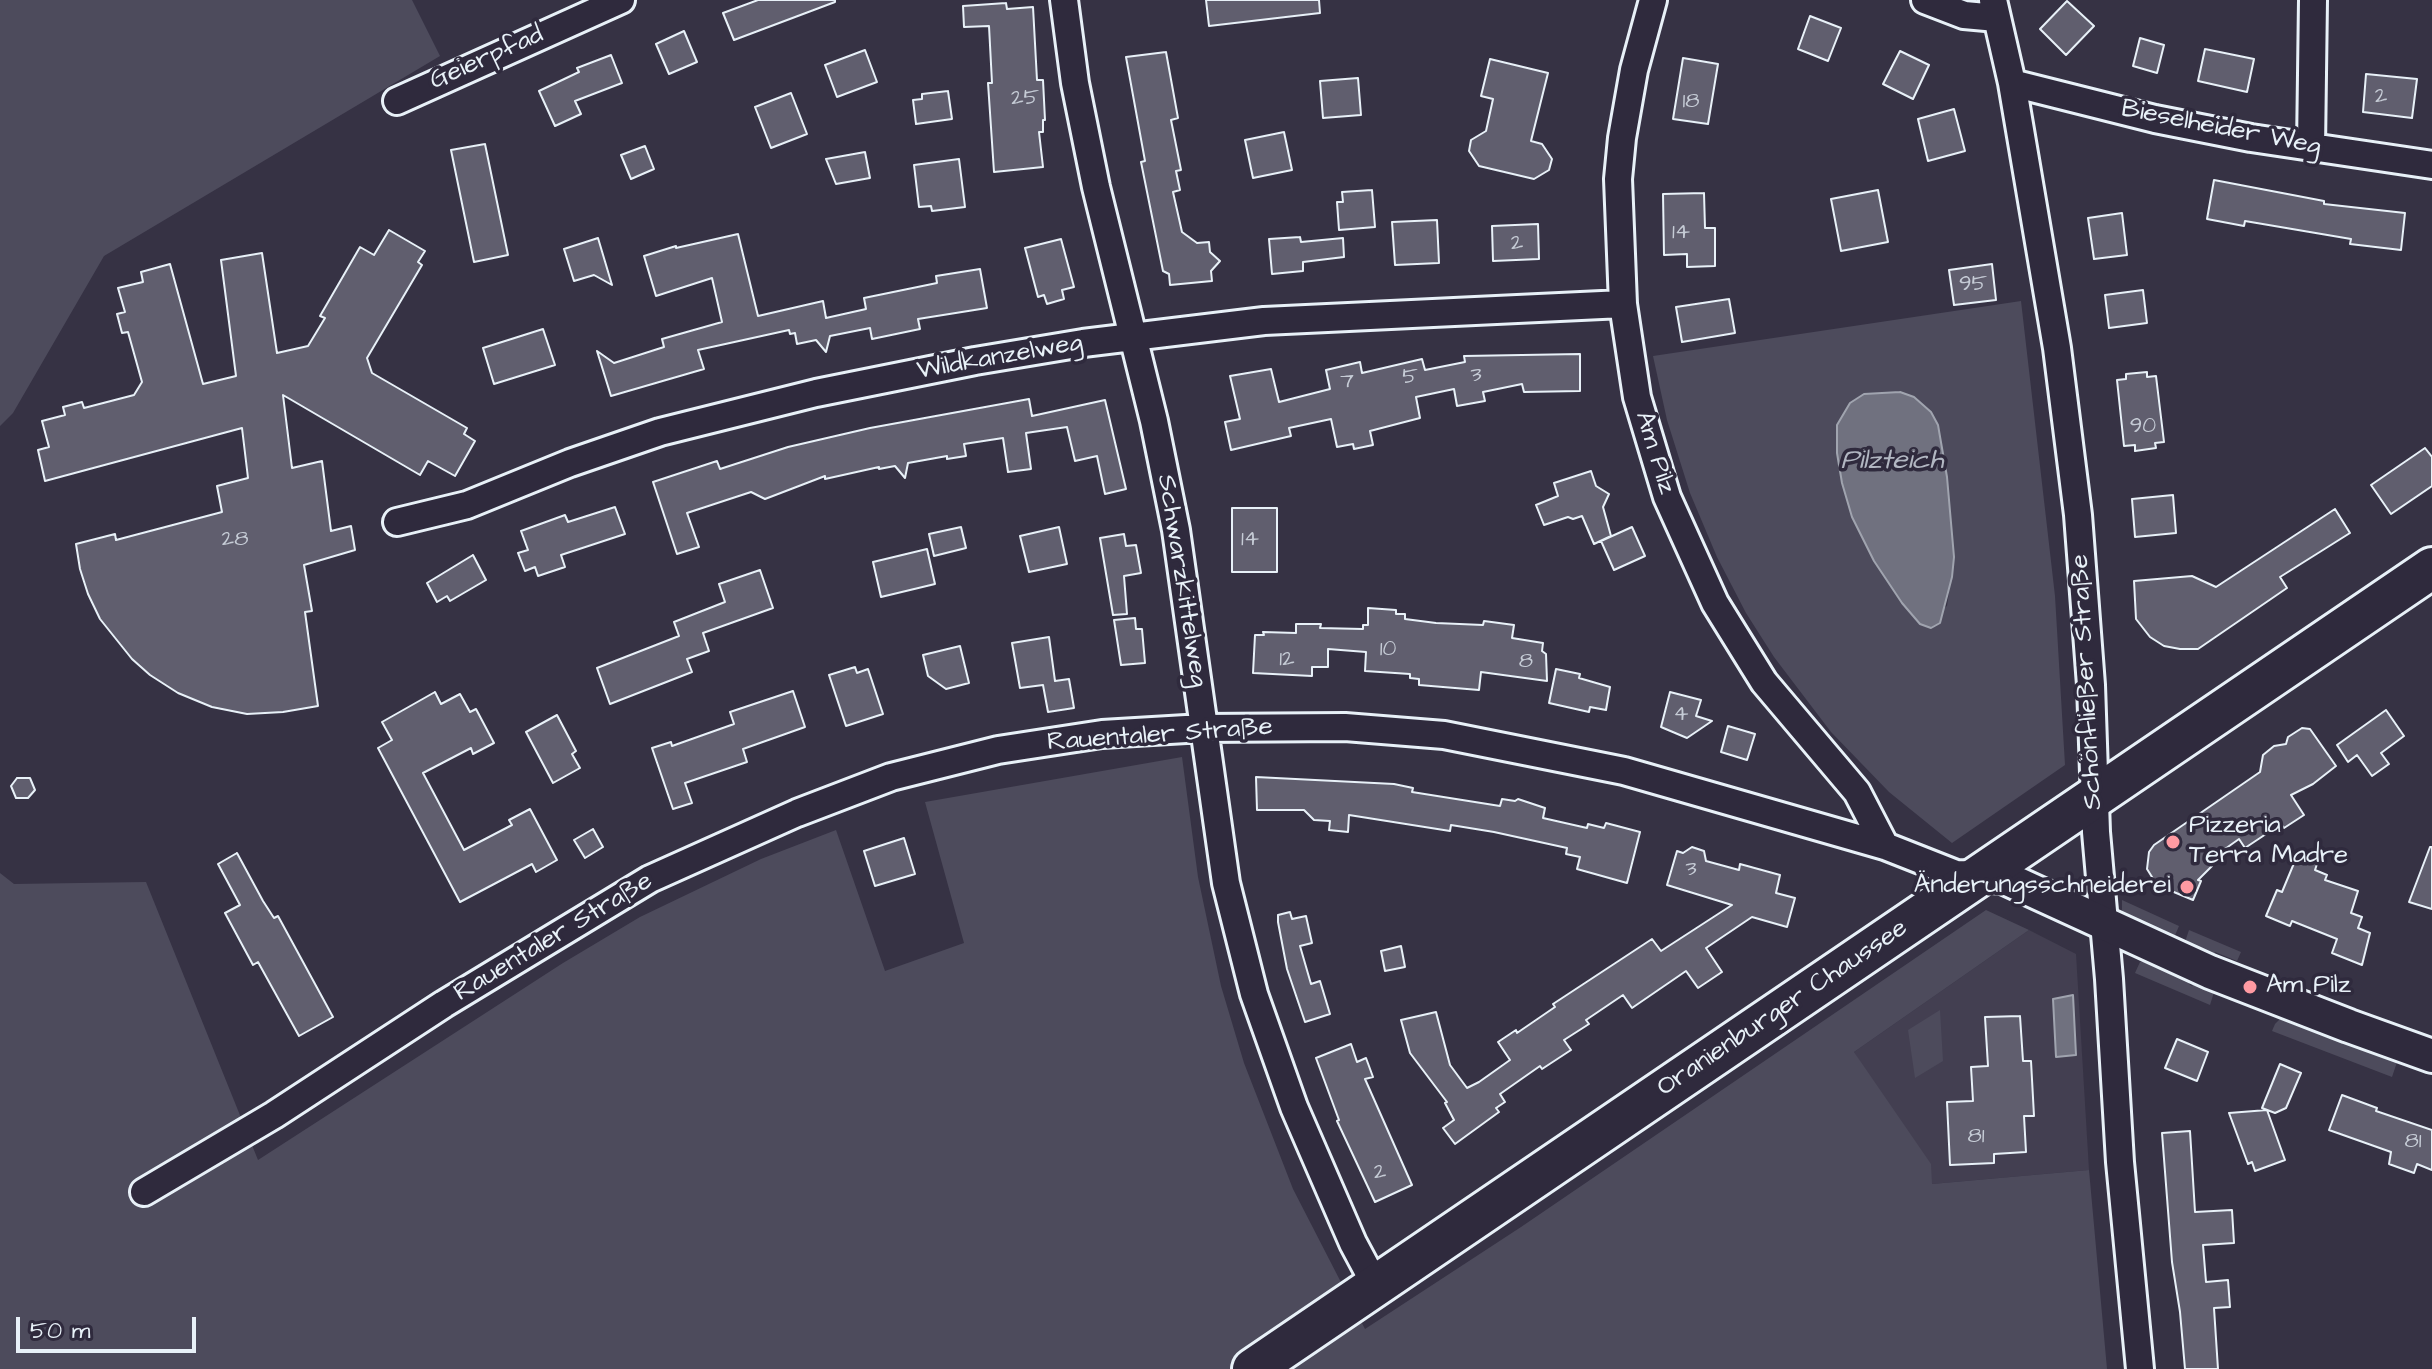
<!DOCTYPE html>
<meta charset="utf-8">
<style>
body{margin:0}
#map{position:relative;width:2432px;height:1369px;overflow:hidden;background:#363244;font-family:"Architects Daughter",sans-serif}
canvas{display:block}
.scale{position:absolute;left:16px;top:1317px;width:180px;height:36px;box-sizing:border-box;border:4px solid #e8f1f8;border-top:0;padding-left:10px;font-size:24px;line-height:28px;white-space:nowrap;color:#e8f1f8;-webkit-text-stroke:6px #2f2a3d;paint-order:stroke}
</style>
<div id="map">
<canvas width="2432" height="1369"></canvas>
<div class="scale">50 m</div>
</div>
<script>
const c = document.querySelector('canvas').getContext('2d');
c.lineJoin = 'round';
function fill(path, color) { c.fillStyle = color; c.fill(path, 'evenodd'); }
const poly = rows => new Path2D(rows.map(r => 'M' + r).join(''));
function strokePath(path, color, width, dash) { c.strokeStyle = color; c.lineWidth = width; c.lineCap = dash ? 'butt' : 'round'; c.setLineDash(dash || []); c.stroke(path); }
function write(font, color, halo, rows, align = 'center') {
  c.font = font + ' "Architects Daughter",sans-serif'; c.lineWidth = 7; c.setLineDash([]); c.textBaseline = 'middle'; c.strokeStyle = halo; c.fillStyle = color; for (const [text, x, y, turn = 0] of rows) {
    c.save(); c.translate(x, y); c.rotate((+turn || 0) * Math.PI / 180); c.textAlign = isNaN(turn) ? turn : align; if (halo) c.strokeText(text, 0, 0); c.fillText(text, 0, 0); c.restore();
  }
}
fill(poly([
 [2029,930,2076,954,2089,1170,1932,1184,1854,1052]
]), '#433f51');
fill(poly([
 [0,0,412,0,440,56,104,256,13,413,0,426],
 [2021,301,2055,596,2065,765,1952,843,1889,792,1831,732,1774,657,1746,613,1717,557,1690,493,1667,420,1653,356],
 [1837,425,1954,557,1947,606,1920,624,1902,603,1874,561,1842,483],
 [1182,757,1198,877,1221,986,1244,1063,1293,1189,1365,1329,1521,1227,1986,910,2029,930,1854,1052,1931,1164,1932,1184,2089,1170,2107,1369,0,1369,0,873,14,884,146,882,258,1160,563,963,640,917,761,859,836,830,885,971,964,943,925,802],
 [2122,900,2179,926,2173,940,2122,916],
 [2189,930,2241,952,2237,961,2215,952,2213,957,2184,945],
 [2148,961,2191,979,2189,984,2192,986,2196,981,2215,989,2210,1005,2135,973,2140,962],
 [1940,1010,1943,1061,1915,1078,1908,1030],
 [2283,1016,2398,1059,2392,1077,2272,1031,2275,1024]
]), '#4d4b5c');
const water = poly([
 [1900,392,1914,397,1931,412,1938,425,1947,477,1954,557,1952,577,1940,623,1931,628,1920,624,1902,603,1874,561,1852,517,1842,483,1837,453,1837,425,1850,403,1864,394,1900,392],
 [2073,995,2076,1055,2056,1057,2053,999,2073,995]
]);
fill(water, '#70717f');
strokePath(water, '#a0a4af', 2);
const building = poly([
 [758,0,835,0,835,2,734,40,723,13,758,0],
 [1206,0,1319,0,1320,13,1209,26,1206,0],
 [2067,1,2094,26,2066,55,2040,29,2067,1],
 [1006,3,1007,9,1033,7,1037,80,1043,80,1045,120,1043,120,1043,132,1039,132,1043,167,994,172,988,83,992,83,989,26,964,27,963,6,1006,3],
 [1810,16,1841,28,1828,61,1798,49,1810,16],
 [684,31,697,62,669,74,656,44,684,31],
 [2140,38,2164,45,2157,73,2133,66,2140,38],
 [2205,49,2254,59,2247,92,2198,81,2205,49],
 [865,50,877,82,837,97,825,65,865,50],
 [1900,51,1929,65,1913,99,1883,84,1900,51],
 [1166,52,1178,118,1171,120,1181,170,1176,171,1180,190,1173,192,1182,232,1197,243,1209,242,1210,252,1220,261,1211,271,1212,281,1170,285,1169,274,1163,271,1141,162,1145,161,1126,57,1166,52],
 [611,55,622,83,575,101,581,114,555,126,539,91,579,72,577,68,611,55],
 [1683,58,1718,64,1708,124,1673,119,1683,58],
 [1490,59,1548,73,1531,141,1542,144,1552,159,1549,170,1534,179,1479,166,1469,151,1471,140,1486,131,1493,99,1481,96,1490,59],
 [2366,74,2417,79,2412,118,2363,112,2366,74],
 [1358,78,1361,115,1323,118,1320,81,1358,78],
 [948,91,952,119,916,124,913,100,922,99,922,94,948,91],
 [791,93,807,134,771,148,755,107,791,93],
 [1954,109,1965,151,1928,161,1918,119,1954,109],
 [1284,132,1292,170,1253,178,1245,140,1284,132],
 [485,144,508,255,474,262,451,150,485,144],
 [645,146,654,169,631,179,621,155,645,146],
 [865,152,870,178,836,184,826,159,865,152],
 [959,159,965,207,932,211,931,206,919,207,914,165,959,159],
 [2214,180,2324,201,2324,204,2405,213,2401,250,2350,244,2351,239,2245,221,2244,226,2207,219,2214,180],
 [1372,190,1375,227,1339,230,1337,202,1343,202,1342,192,1372,190],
 [1878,190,1888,242,1841,251,1831,199,1878,190],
 [1704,193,1705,228,1715,228,1715,266,1687,267,1687,254,1664,255,1663,194,1704,193],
 [2122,213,2127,255,2094,259,2088,218,2122,213],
 [1437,220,1439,263,1395,265,1392,222,1437,220],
 [1538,224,1539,259,1493,261,1492,226,1538,224],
 [389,230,425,251,418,262,422,265,367,358,372,373,467,428,464,434,475,441,455,476,428,461,420,475,283,395,292,468,322,461,331,531,351,526,355,550,304,565,312,611,305,612,318,706,283,712,247,714,212,707,178,693,150,675,132,659,100,619,88,594,80,569,76,544,115,534,116,540,222,512,217,486,248,478,242,428,45,481,38,450,49,447,42,421,65,415,63,407,82,402,84,408,134,395,142,382,128,332,122,333,117,314,125,312,118,288,143,282,141,272,170,264,203,384,236,376,221,260,262,253,277,353,308,346,325,318,320,316,360,247,374,255,389,230],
 [738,234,758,316,823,301,826,318,866,309,864,298,937,283,936,276,980,269,987,308,918,319,920,329,872,339,870,328,830,336,826,352,816,340,797,344,795,333,790,334,789,330,698,350,704,369,611,396,597,351,614,363,664,347,662,339,722,322,712,278,656,296,644,256,676,246,676,248,738,234],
 [1300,237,1301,242,1343,238,1344,257,1303,262,1303,271,1272,274,1269,239,1300,237],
 [598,238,612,285,594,275,574,281,564,249,598,238],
 [1061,239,1074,287,1062,290,1064,299,1047,304,1044,295,1038,297,1025,248,1061,239],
 [1992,264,1996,300,1954,305,1949,270,1992,264],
 [2143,290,2147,323,2109,328,2105,295,2143,290],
 [1729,299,1735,333,1682,342,1676,307,1729,299],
 [543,329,555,365,494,384,483,348,543,329],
 [1580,354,1580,391,1524,392,1522,384,1483,392,1485,401,1457,406,1454,389,1416,397,1420,418,1370,431,1373,445,1354,449,1353,444,1337,447,1331,419,1289,428,1291,436,1231,450,1225,422,1240,419,1230,376,1271,369,1279,402,1330,389,1326,370,1360,362,1362,373,1422,359,1425,370,1465,362,1464,356,1580,354],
 [2147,372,2147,377,2156,376,2164,442,2155,443,2156,448,2135,451,2135,445,2124,446,2117,380,2126,379,2126,374,2147,372],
 [1029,399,1032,416,1105,400,1126,489,1105,494,1097,456,1075,461,1067,427,1026,433,1031,469,1008,472,1003,438,964,444,966,456,947,459,947,456,908,463,905,478,895,466,879,469,879,467,825,479,825,476,765,499,751,492,687,513,699,547,677,554,653,482,717,461,720,469,788,447,870,428,1029,399],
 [2425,448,2432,457,2432,486,2391,514,2371,485,2425,448],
 [1591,471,1596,486,1609,494,1603,507,1611,536,1594,544,1582,516,1573,519,1568,517,1544,525,1536,505,1558,496,1554,483,1591,471],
 [2173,495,2176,533,2135,537,2132,499,2173,495],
 [615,507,625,534,561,555,565,567,538,576,535,567,525,571,518,553,528,550,521,531,565,515,568,522,615,507],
 [1232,508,1277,508,1277,572,1232,572,1232,508],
 [2335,509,2350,533,2280,577,2287,588,2198,649,2180,649,2164,646,2150,637,2136,619,2134,581,2192,576,2216,587,2335,509],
 [961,527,966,548,934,556,929,534,961,527],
 [1059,527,1067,564,1029,572,1020,536,1059,527],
 [1632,527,1645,556,1614,570,1601,541,1632,527],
 [1124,534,1126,546,1136,545,1141,573,1124,576,1127,614,1113,615,1100,538,1124,534],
 [927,549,935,584,881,597,873,562,927,549],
 [473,555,486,580,450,601,447,596,437,602,427,583,473,555],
 [760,570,773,608,703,633,709,651,687,659,692,672,610,704,597,668,679,636,674,622,725,602,719,584,760,570],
 [1368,608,1396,610,1396,614,1405,614,1405,619,1436,623,1483,625,1484,621,1514,625,1512,638,1543,643,1542,651,1546,654,1547,681,1481,672,1479,690,1419,685,1419,679,1410,678,1410,674,1365,671,1366,652,1328,649,1328,667,1312,667,1312,676,1253,673,1255,635,1264,635,1263,632,1296,633,1296,624,1321,624,1320,628,1363,629,1363,625,1368,625,1368,608],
 [1135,618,1136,629,1142,629,1145,663,1121,665,1114,620,1135,618],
 [1049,637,1055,681,1069,679,1074,708,1048,712,1043,685,1020,688,1012,643,1049,637],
 [960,646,969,683,946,689,928,676,923,655,960,646],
 [855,667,857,673,868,669,883,714,846,726,829,675,855,667],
 [1556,669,1580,674,1579,678,1610,687,1606,710,1590,707,1589,712,1549,703,1556,669],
 [793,691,805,727,743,749,747,762,685,783,692,803,673,809,652,748,671,742,672,746,734,724,730,712,793,691],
 [435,692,441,704,460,694,470,712,476,709,494,743,473,754,471,748,423,773,464,850,512,825,509,820,530,809,557,860,536,872,532,864,460,902,378,748,392,740,382,722,435,692],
 [1670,692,1701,700,1696,716,1712,721,1687,738,1661,727,1670,692],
 [2386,710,2404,736,2381,753,2389,764,2372,776,2357,755,2348,762,2337,745,2386,710],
 [557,715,576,751,572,754,580,768,553,783,526,732,557,715],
 [1728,726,1755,734,1747,760,1721,752,1728,726],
 [2302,728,2310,729,2336,766,2313,784,2291,795,2304,815,2284,828,2281,824,2245,848,2239,839,2208,861,2212,866,2198,880,2201,881,2193,900,2157,885,2147,869,2149,852,2154,845,2260,772,2263,755,2274,746,2286,744,2288,737,2302,728],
 [1256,777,1394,784,1413,788,1412,792,1500,806,1502,799,1515,801,1518,799,1545,808,1543,818,1587,828,1588,824,1604,828,1606,823,1640,832,1627,883,1577,869,1580,857,1566,854,1567,848,1494,832,1451,825,1450,831,1349,815,1348,832,1329,830,1330,821,1314,820,1304,810,1257,810,1256,777],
 [17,778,30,778,35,790,28,798,16,798,11,786,17,778],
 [593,829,603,847,585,858,574,840,593,829],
 [904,838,915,874,875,886,864,851,904,838],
 [1692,847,1704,851,1706,861,1739,870,1740,864,1780,875,1776,893,1795,898,1787,927,1752,917,1706,948,1722,972,1698,988,1686,971,1632,1008,1623,995,1586,1020,1589,1024,1564,1040,1571,1050,1542,1069,1540,1066,1500,1094,1505,1102,1496,1108,1499,1112,1455,1144,1443,1128,1454,1120,1445,1103,1447,1102,1410,1053,1401,1020,1436,1012,1450,1065,1467,1088,1479,1082,1510,1060,1498,1042,1516,1030,1517,1033,1555,1007,1553,1004,1652,939,1661,951,1732,905,1667,885,1677,851,1683,853,1692,847],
 [2430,847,2432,847,2432,909,2409,902,2430,847],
 [237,853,263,901,274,918,278,916,333,1017,299,1036,258,962,253,965,225,913,240,905,218,864,237,853],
 [2297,856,2317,864,2315,870,2327,875,2325,880,2358,891,2351,913,2362,917,2358,928,2370,933,2362,965,2332,953,2337,939,2292,921,2290,926,2266,916,2277,890,2282,892,2297,856],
 [1290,912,1292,919,1306,916,1312,943,1300,946,1311,984,1320,981,1330,1014,1305,1022,1287,969,1278,922,1278,915,1290,912],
 [1401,946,1405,967,1385,971,1381,951,1401,946],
 [2020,1016,2023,1061,2031,1061,2034,1116,2024,1116,2026,1152,1994,1154,1994,1163,1950,1165,1947,1102,1973,1101,1971,1067,1988,1066,1985,1017,2020,1016],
 [2177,1039,2208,1052,2197,1081,2165,1068,2177,1039],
 [1351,1044,1357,1062,1366,1058,1373,1077,1365,1079,1412,1185,1375,1202,1337,1121,1339,1120,1316,1058,1351,1044],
 [2280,1064,2301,1073,2286,1108,2275,1113,2262,1108,2280,1064],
 [2342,1095,2377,1108,2376,1111,2432,1130,2432,1170,2417,1164,2414,1173,2389,1164,2391,1152,2329,1130,2342,1095],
 [2267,1110,2285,1160,2255,1171,2252,1162,2248,1164,2229,1113,2267,1110],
 [2190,1131,2195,1212,2232,1210,2234,1243,2203,1245,2206,1282,2228,1280,2230,1307,2214,1308,2218,1369,2185,1369,2180,1312,2172,1262,2162,1133,2190,1131]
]);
fill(building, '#605e6e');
strokePath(building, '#e8f1f8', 2);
const minor = poly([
 [1064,0,1075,83,1096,187,1154,421,1176,530,1226,883,1254,994,1294,1107,1353,1243,1376,1286],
 [1653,0,1634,70,1622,138,1618,179,1623,304,1637,397,1667,497,1715,603,1764,682,1857,792,1885,846],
 [1925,0,1964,15,1997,18],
 [1993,0,2012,83,2057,348,2078,515,2091,685,2096,832,2109,979,2120,1162,2140,1369],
 [2012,83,2155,119,2251,138,2432,165],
 [397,101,621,0],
 [2311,148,2313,0],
 [397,522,467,505,570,463,660,432,816,393,975,361,1083,343,1264,321,1623,304],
 [144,1192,274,1115,444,1004,650,879,797,813,891,777,998,750,1102,734,1203,728,1345,727,1444,735,1624,771,1885,846,1956,874,1983,875]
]);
const tertiary = poly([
 [1983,875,2003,877,2210,972,2349,1026,2432,1056]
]);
const primary = poly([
 [1253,1369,2432,568]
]);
strokePath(minor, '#e8f1f8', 32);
strokePath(tertiary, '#e8f1f8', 38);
strokePath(primary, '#e8f1f8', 46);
strokePath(minor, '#2f2a3d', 26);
strokePath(tertiary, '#2f2a3d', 32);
strokePath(primary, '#2f2a3d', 40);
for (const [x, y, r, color] of [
 [2173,842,8,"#ff9aa2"],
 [2187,887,8,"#ff9aa2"],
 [2250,987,8,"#ff9aa2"]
]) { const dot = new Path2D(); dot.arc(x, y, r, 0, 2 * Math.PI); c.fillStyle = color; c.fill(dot); strokePath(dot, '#2f2a3d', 3); }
write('22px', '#c6ccd6', null, [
 ["2",2381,97],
 ["25",1025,99],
 ["18",1691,102],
 ["14",1681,233],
 ["2",1517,244],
 ["95",1973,285],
 ["3",1476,376],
 ["5",1410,378],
 ["7",1347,382],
 ["90",2143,427],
 ["28",235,540],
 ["14",1250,540],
 ["10",1388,650],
 ["12",1287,660],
 ["8",1526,662],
 ["4",1681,715],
 ["3",1691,870],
 ["81",1976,1137],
 ["81",2413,1142],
 ["2",1380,1173]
]);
write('26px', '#e8f1f8', '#2f2a3d', [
 ["Geierpfad",487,59,-24],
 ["Bieselheider Weg",2221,129,11],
 ["Wildkanzelweg",1000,358,-10],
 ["Am Pilz",1654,453,73],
 ["Schwarzkittelweg",1181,581,81],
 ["Schönfließer Straße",2088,682,-93],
 ["Rauentaler Straße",1160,736,-4],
 ["Rauentaler Straße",554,938,-31],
 ["Oranienburger Chaussee",1783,1009,-34]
]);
write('26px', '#e8f1f8', '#2f2a3d', [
 ["Pizzeria",2189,827],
 ["Terra Madre",2189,857],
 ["Änderungsschneiderei",2171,887,"right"],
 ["Am Pilz",2266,987]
], 'left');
write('italic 28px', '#b2b7c2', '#2f2a3d', [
 ["Pilzteich",1892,462]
]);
</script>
